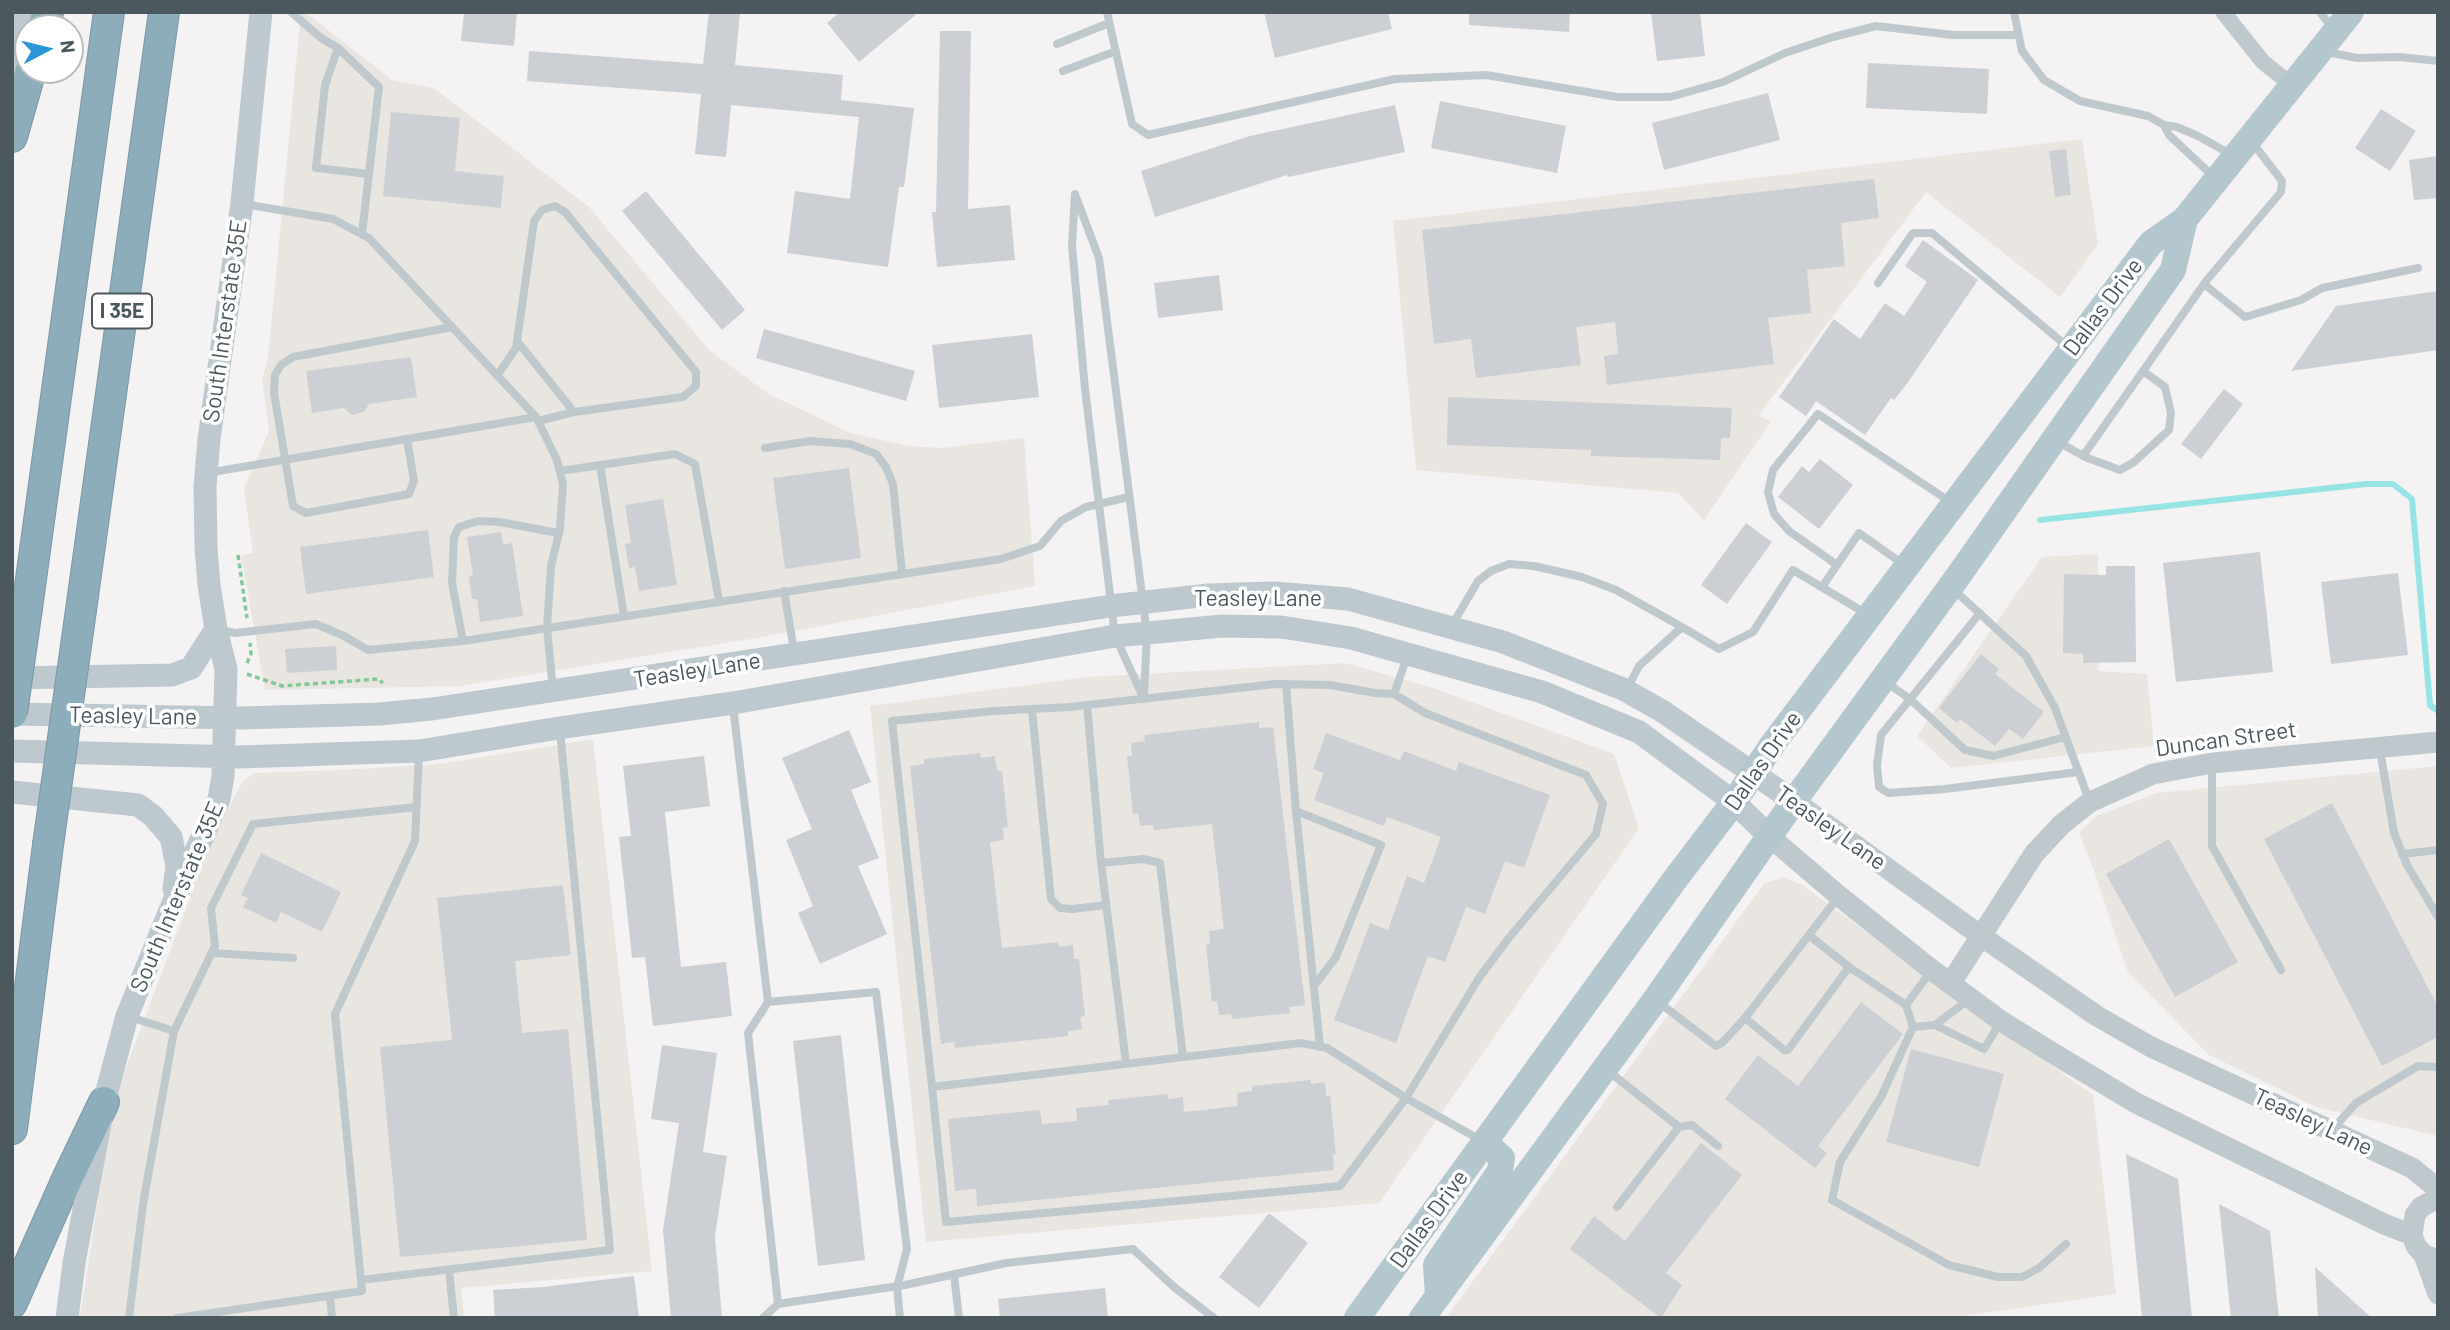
<!DOCTYPE html>
<style>
body{margin:0}
#map{position:relative;width:2450px;height:1330px;overflow:hidden;background:#f4f2f2;font-family:Barlow,sans-serif}
canvas{display:block}
.frame{position:absolute;inset:0;border:14px solid #4b595e;pointer-events:none}
.north{position:absolute;left:14px;top:14px;width:70px;height:70px;box-sizing:border-box;background:#fff;border:2px solid #b7bdbf;border-radius:50%;rotate:83deg;font-size:19px;font-weight:700;line-height:28px;text-align:center;color:#4b595e}
.north::after{content:'';display:block;margin:auto;width:24px;height:32px;background:#2a96d6;clip-path:polygon(50% 0,100% 100%,50% 72%,0 100%)}
</style>
<div id="map">
<canvas width="2450" height="1330"></canvas>
<div class="frame"></div>
<div class="north">N</div>
</div>
<script>
const c = document.querySelector('canvas').getContext('2d');
c.lineJoin = 'round';
function fill(path, color) { c.fillStyle = color; c.fill(path, 'evenodd'); }
const poly = rows => new Path2D(rows.map(r => 'M' + r).join(''));
function strokePath(path, color, width, dash) { c.strokeStyle = color; c.lineWidth = width; c.lineCap = dash ? 'butt' : 'round'; c.setLineDash(dash || []); c.stroke(path); }
function write(font, color, halo, rows, align = 'center') {
  c.font = font + ' Barlow,sans-serif'; c.lineWidth = 7; c.setLineDash([]); c.textBaseline = 'middle'; c.strokeStyle = halo; c.fillStyle = color; for (const [text, x, y, turn = 0] of rows) {
    c.save(); c.translate(x, y); c.rotate((+turn || 0) * Math.PI / 180); c.textAlign = isNaN(turn) ? turn : align; if (halo) c.strokeText(text, 0, 0); c.fillText(text, 0, 0); c.restore();
  }
}
fill(poly([
 [301,12,305,12,392,80,434,88,589,207,709,350,767,393,850,433,909,446,941,448,1024,438,1035,586,757,638,460,686,265,690,241,555,253,553,244,488,269,431,262,380,268,358],
 [2082,139,2098,244,2060,297,1926,192,1758,416,1771,421,1704,520,1678,493,1416,470,1393,221],
 [2098,554,2099,671,2147,674,2154,746,1951,768,1917,736,2042,557],
 [1345,663,1436,689,1614,754,1639,828,1379,1203,926,1242,870,706,1087,677],
 [593,739,652,1271,461,1288,464,1318,80,1318,113,1102,215,832,243,781,255,773,342,770,440,764],
 [2438,766,2438,1136,2316,1107,2209,1055,2128,972,2094,870,2079,833,2096,816,2157,793],
 [1783,877,1802,885,2093,1095,2116,1294,1948,1318,1446,1318,1764,884]
]), '#e9e5e0');
strokePath(poly([
 [2040,520,2366,484,2393,484,2412,499,2430,705,2438,711]
]), '#97e4e5', 6);
fill(poly([
 [464,12,517,12,514,46,461,41],
 [709,12,740,12,735,65,843,75,841,100,914,108,904,187,899,187,888,267,787,253,795,191,850,199,859,117,731,105,726,157,695,154,701,94,527,81,529,51,703,64],
 [840,12,919,12,859,62,827,23],
 [1264,12,1388,12,1392,29,1275,58],
 [1469,12,1570,12,1569,32,1469,25],
 [1651,12,1700,12,1705,56,1657,61],
 [940,31,971,31,968,209,1010,205,1015,260,937,267,932,212,936,212],
 [1868,63,1989,69,1987,114,1866,108],
 [1768,93,1780,140,1664,170,1652,123],
 [1440,101,1566,126,1557,173,1431,148],
 [1395,105,1405,152,1288,177,1287,175,1155,217,1141,171,1250,136],
 [2381,109,2416,131,2390,171,2355,148],
 [391,112,460,118,455,171,504,176,501,208,383,196],
 [2066,149,2071,195,2055,197,2049,151],
 [2438,156,2438,198,2414,200,2409,160],
 [1874,179,1879,218,1841,223,1845,266,1807,270,1811,313,1768,318,1774,364,1607,385,1604,356,1618,354,1615,322,1576,327,1581,365,1476,378,1471,339,1434,344,1422,230],
 [646,191,745,310,722,330,622,211],
 [1923,240,1978,280,1908,382,1894,400,1891,398,1865,435,1816,401,1806,416,1779,397,1834,319,1860,339,1885,303,1904,316,1927,282,1905,266],
 [1219,275,1223,310,1158,318,1154,283],
 [2438,291,2438,350,2291,371,2336,306],
 [764,329,915,371,906,401,756,358],
 [1032,334,1039,397,939,408,932,345],
 [411,357,417,397,369,404,364,412,352,415,344,408,312,413,306,371],
 [2224,389,2243,404,2201,459,2181,444],
 [1448,397,1732,408,1730,438,1721,438,1720,460,1591,456,1591,450,1447,445],
 [1820,459,1853,485,1819,529,1778,497,1802,466,1809,472],
 [849,468,861,558,785,569,773,478],
 [663,499,677,585,639,591,635,567,629,568,625,544,631,543,625,505],
 [1746,523,1772,542,1727,604,1701,585],
 [428,530,434,577,306,594,300,547],
 [501,532,503,545,512,543,523,616,480,622,477,599,472,599,469,576,473,575,467,537],
 [2260,552,2273,672,2176,682,2163,563],
 [2106,566,2135,566,2136,662,2083,663,2083,654,2063,653,2064,574,2106,575],
 [2398,573,2408,655,2331,664,2321,582],
 [336,646,337,670,287,673,285,649],
 [1981,654,1999,669,1995,674,2044,712,2023,739,2009,729,1995,746,1960,719,1957,723,1939,708],
 [1259,722,1259,728,1273,727,1305,1005,1289,1007,1290,1013,1232,1019,1231,1014,1219,1015,1217,1001,1212,1002,1206,945,1210,944,1209,931,1224,929,1212,824,1154,830,1153,825,1140,826,1138,813,1133,814,1127,756,1132,756,1131,743,1145,741,1144,735],
 [849,730,871,782,851,790,879,858,858,866,887,934,820,964,798,913,813,906,786,840,812,829,782,758],
 [1326,733,1400,760,1404,751,1456,771,1459,762,1550,795,1524,868,1505,861,1485,914,1466,907,1445,962,1428,956,1396,1043,1334,1020,1370,923,1388,930,1407,876,1424,883,1441,837,1387,817,1384,826,1314,800,1324,773,1313,769],
 [980,753,981,758,995,756,997,771,1002,771,1008,827,1003,828,1004,840,990,842,1002,948,1058,942,1059,947,1073,945,1074,959,1079,959,1085,1016,1080,1017,1082,1029,1068,1031,1068,1036,955,1048,954,1042,941,1044,910,766,924,764,924,759],
 [704,756,710,806,665,812,681,967,726,962,732,1016,653,1026,645,957,632,958,619,837,631,836,623,766],
 [2332,803,2438,1007,2438,1037,2382,1066,2264,839],
 [2169,839,2238,962,2175,997,2106,874],
 [261,853,341,892,322,932,281,912,276,923,243,907,248,898,241,895],
 [563,885,571,955,515,961,522,1033,568,1029,587,1240,400,1257,380,1047,452,1040,437,898],
 [1861,1002,1903,1034,1818,1146,1827,1153,1815,1168,1725,1099,1758,1055,1798,1086],
 [841,1035,865,1260,818,1266,793,1041],
 [662,1045,717,1053,703,1152,727,1156,715,1237,722,1318,671,1318,663,1230,679,1123,651,1119],
 [1911,1049,2004,1074,1979,1167,1886,1142],
 [1311,1080,1311,1084,1325,1082,1326,1096,1330,1096,1336,1154,1333,1154,1334,1170,977,1206,976,1189,955,1191,948,1119,1040,1110,1042,1124,1077,1121,1076,1108,1109,1105,1108,1100,1168,1094,1168,1099,1183,1097,1184,1112,1238,1106,1237,1093,1252,1091,1252,1086],
 [1701,1143,1742,1175,1666,1273,1682,1285,1661,1318,1570,1249,1594,1216,1625,1241],
 [2126,1154,2178,1179,2192,1318,2142,1318],
 [2219,1204,2270,1231,2279,1318,2231,1318],
 [1269,1213,1308,1243,1259,1308,1219,1277],
 [2315,1267,2372,1318,2318,1318],
 [634,1276,639,1318,495,1318,493,1290,543,1287],
 [1105,1288,1108,1318,1000,1318,998,1299]
]), '#ccd0d4');
const motorway = poly([
 [43,28,48,12],
 [12,137,31,70],
 [27,608,109,12],
 [81,610,164,12],
 [12,1129,48,845],
 [12,1303,68,1177,104,1102]
]);
strokePath(motorway, '#7a98a7', 32);
strokePath(poly([
 [238,555,247,618],
 [247,663,251,654,250,643],
 [247,674,282,686,378,679,383,683]
]), '#80c896', 3.5, [5, 3.5]);
strokePath(poly([
 [291,12,321,38,338,48,379,87,362,234],
 [1107,12,1132,124,1148,135,1395,79,1486,75,1617,97,1670,97,1723,82,1785,53,1833,37,1876,26,1953,35,2019,35],
 [2014,12,2022,51,2044,80,2080,101,2148,116,2164,125],
 [2320,12,2333,29],
 [1057,44,1109,23],
 [338,48,325,85,316,168,369,174],
 [2327,52,2357,58,2400,57,2438,61],
 [1063,71,1116,51],
 [2214,177,2169,135,2164,125,2177,127,2198,136,2232,155],
 [1075,194,1072,246,1085,389,1115,636,1144,699],
 [1076,197,1099,258,1147,634,1144,695],
 [244,204,333,219,369,238,536,417,557,460,563,484,560,529,551,566,547,628,553,690],
 [1878,283,1913,233,1932,233,2069,348],
 [2204,284,2245,317,2301,300,2322,288,2418,268],
 [517,341,574,412],
 [497,376,516,348,534,221,542,210,555,206,565,212,696,372,696,386,683,397,574,412,538,421],
 [407,439,414,481,409,494,306,513,293,506,274,393,275,375,281,365,293,357,452,327],
 [2057,441,2085,457,2120,470,2134,462,2169,430,2171,413,2165,387,2143,371,2206,281,2281,192,2282,181,2252,142],
 [765,448,810,441,850,444,876,454,886,467,893,484,902,573],
 [2083,456,2143,371],
 [600,465,624,616],
 [560,471,675,454,695,464,719,601],
 [207,473,536,417],
 [1903,564,1859,533,1837,565,1789,531,1774,514,1768,492,1773,470,1818,414,1952,503],
 [1822,587,1837,565],
 [1953,589,2026,656,2055,708,2089,800],
 [784,591,794,650],
 [1980,613,1881,735,1877,765,1879,787,1888,793,1945,789,2078,772],
 [1452,625,1478,581,1491,571,1509,564,1534,566,1582,577,1616,590,1682,627],
 [220,630,235,633,316,624,344,636,368,650,463,641,1001,559,1040,546,1061,521,1086,507,1129,497],
 [463,641,452,583,454,537,459,527,478,521,500,522,558,533],
 [1886,682,1910,699,1965,750,1993,756,2065,737],
 [1286,684,1296,811,1320,1047],
 [1627,689,1639,666,1682,627,1719,649,1753,632,1793,570,1865,613],
 [1394,694,1425,713,1586,775,1603,804,1596,834,1508,939,1479,978,1406,1098,1482,1141],
 [1087,705,1101,863],
 [733,706,768,1002,748,1033,778,1304,905,1285,1006,1263,1133,1249,1174,1287,1214,1318],
 [1032,710,1051,899,1060,908,1072,909,1106,905],
 [2380,750,2394,833,2407,865,2438,917],
 [2212,766,2212,846,2281,970],
 [1296,811,1381,845,1336,957,1314,986],
 [2402,854,2438,850],
 [1810,936,1849,967],
 [212,953,293,958],
 [1657,1001,1716,1046,1722,1043,1745,1018,1784,1050,1788,1050,1849,967,1906,1005,1931,971],
 [768,1002,876,992,907,1249,897,1287,900,1318],
 [1906,1005,1913,1027,1881,1097,1840,1162,1832,1200,1949,1265,1998,1277,2022,1277,2039,1268,2066,1244],
 [130,1017,174,1031,215,946,211,908,253,824,417,807],
 [1745,1018,1839,896],
 [1935,1025,1984,1049,2000,1023],
 [1913,1027,1935,1025,1968,1000],
 [1301,1043,1327,1048,1406,1098,1340,1186,946,1222,932,1087,1301,1043],
 [1126,1063,1101,863,1143,859,1160,863,1183,1057],
 [1607,1070,1679,1127,1617,1207],
 [932,1087,892,721,994,711,1069,707,1275,684,1330,685,1375,693,1394,694,1407,657],
 [1679,1127,1692,1125,1718,1146],
 [2333,1129,2356,1103,2418,1066,2438,1067],
 [449,1270,454,1318],
 [954,1275,959,1318],
 [361,1280,610,1250,560,731],
 [330,1296,332,1318],
 [129,1318,143,1204,174,1031],
 [177,1318,362,1291,335,1014,415,841,419,754],
 [763,1318,778,1304]
]), '#bfc9cd', 8);
strokePath(poly([
 [2223,12,2263,62,2293,86]
]), '#bfc9cd', 16);
strokePath(poly([
 [1794,801,1981,936,2097,1016,2151,1047,2412,1168,2438,1189],
 [1770,837,1839,896,1932,970,2001,1021,2051,1052,2136,1103,2384,1224,2412,1235],
 [1950,984,2034,854,2061,825,2090,802,2153,774,2212,763,2438,742],
 [2438,1198,2421,1207,2415,1215,2412,1235,2416,1246,2424,1255,2438,1260],
 [2424,1255,2438,1294]
]), '#bfc9cd', 21);
strokePath(poly([
 [12,82,24,12],
 [12,678,172,675,191,668,216,629],
 [12,714,242,718,380,714,432,709,1111,606,1208,595,1274,593,1348,599,1503,642,1623,689,1662,711,1794,801],
 [12,751,239,757,419,751,559,728,733,703,1115,636,1222,626,1281,627,1351,638,1542,692,1639,732,1734,802,1770,837],
 [12,792,138,805,153,816,171,837,177,866,174,889],
 [67,1318,74,1263,104,1102,127,1016,173,903,219,799,223,776,226,669,216,629,209,585,206,548,205,487,209,439,242,203,261,12]
]), '#bdc9ce', 23);
strokePath(poly([
 [1438,1296,1436,1265,1500,1171,1502,1158,1484,1142],
 [1357,1318,1676,878,1734,802,1772,745,2151,243,2185,219,2351,12],
 [1422,1318,1655,1000,1794,801,1959,575,2173,270,2185,219]
]), '#b4c6ce', 26);
strokePath(motorway, '#8eadbb', 30);
const motorwayBridge = poly([
 [12,713,27,608],
 [48,845,81,610]
]);
strokePath(motorwayBridge, '#7a98a7', 32, []);
strokePath(motorwayBridge, '#8eadbb', 30);
for (const [x, y, w] of [
 [122,311,60]
]) { const box = new Path2D(); box.roundRect(x - w / 2, y - 17.5, w, 35, 5); c.fillStyle = '#fff'; c.fill(box); strokePath(box, '#4b595e', 2); }
write('bold 21px', '#4b595e', null, [
 ["I 35E",122,311]
]);
write('23px', '#4b595e', '#fff', [
 ["Dallas Drive",2103,307,-53],
 ["South Interstate 35E",225,321,-82],
 ["Teasley Lane",1258,598],
 ["Teasley Lane",697,670,-9],
 ["Teasley Lane",133,716,1],
 ["Duncan Street",2226,739,-8],
 ["Dallas Drive",1763,761,-55],
 ["Teasley Lane",1831,828,35],
 ["South Interstate 35E",177,897,-67],
 ["Teasley Lane",2313,1122,25],
 ["Dallas Drive",1429,1219,-54]
]);
</script>
